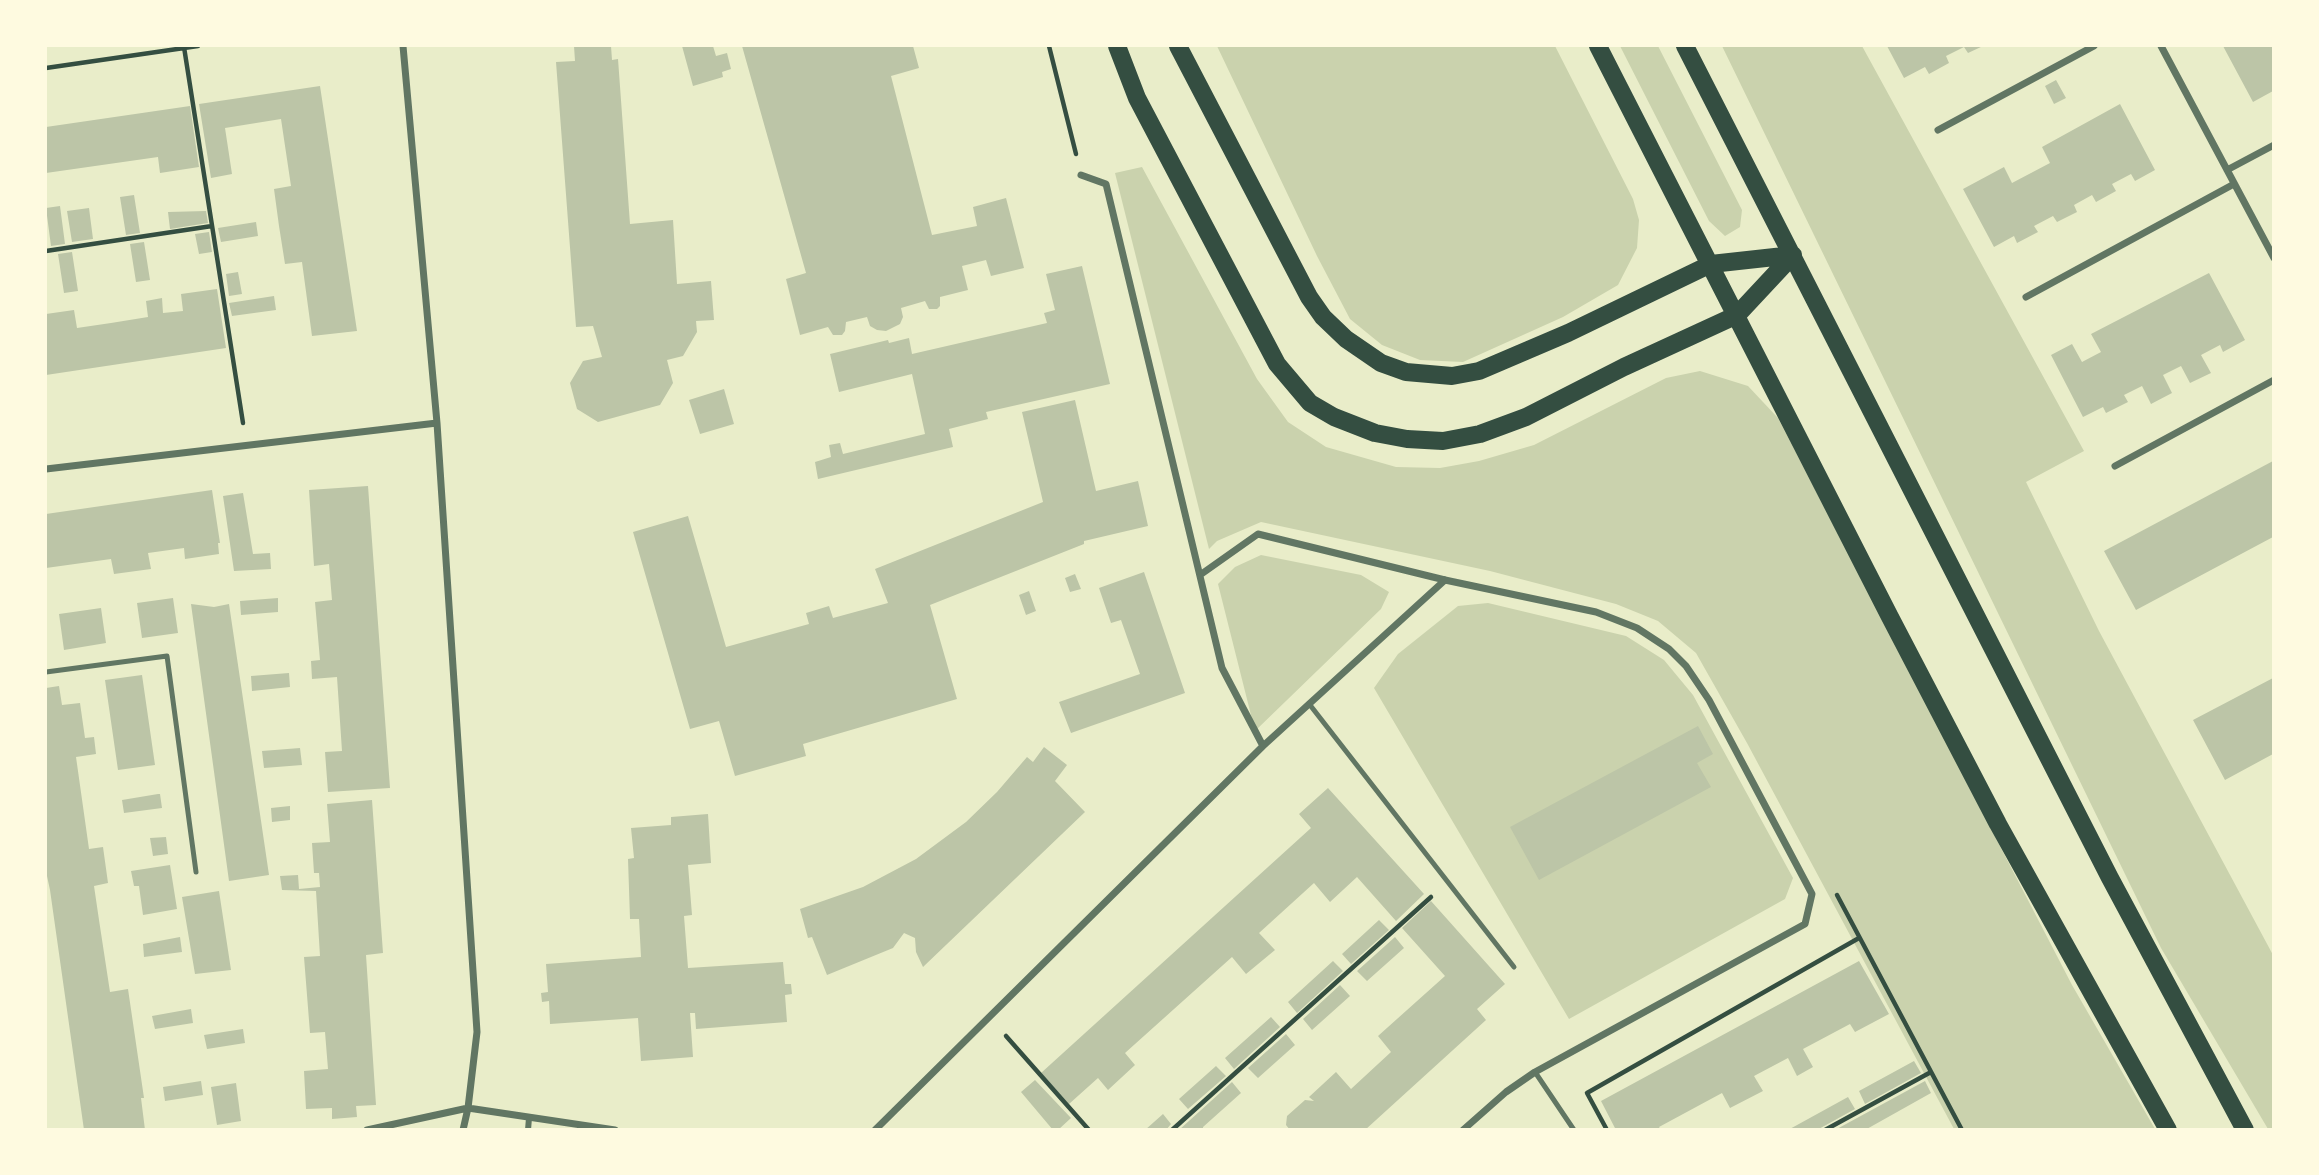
<!DOCTYPE html>
<style>
body{margin:0}
#map{position:relative;width:2319px;height:1175px;overflow:hidden;background:#e9edc9;font-family:Manrope,sans-serif}
canvas{display:block}
.frame{position:absolute;inset:0;border:47px solid #fefae0;pointer-events:none}
</style>
<div id="map">
<canvas width="2319" height="1175"></canvas>
<div class="frame"></div>
</div>
<script>
const c = document.querySelector('canvas').getContext('2d');
c.lineJoin = 'round';
function fill(path, color) { c.fillStyle = color; c.fill(path, 'evenodd'); }
const poly = rows => new Path2D(rows.map(r => 'M' + r).join(''));
function strokePath(path, color, width, dash) { c.strokeStyle = color; c.lineWidth = width; c.lineCap = dash ? 'butt' : 'round'; c.setLineDash(dash || []); c.stroke(path); }
fill(poly([
 [1217,46,1555,46,1633,199,1639,220,1637,248,1618,285,1563,317,1463,362,1420,360,1382,345,1350,319,1317,256],
 [1620,46,1658,46,1742,210,1740,227,1725,236,1709,221],
 [1722,46,1862,46,2084,451,2026,482,2099,631,2273,955,2273,1129,2268,1129,2161,948],
 [1142,167,1257,379,1288,422,1326,447,1396,467,1440,468,1479,461,1534,445,1666,378,1700,371,1748,386,1778,418,2072,985,2155,1129,1954,1129,1747,743,1696,653,1658,621,1616,604,1490,571,1261,522,1217,541,1209,549,1115,173],
 [1261,555,1361,575,1389,592,1381,609,1255,731,1218,584,1235,567],
 [1488,603,1626,636,1664,660,1693,695,1793,878,1785,899,1569,1019,1374,688,1398,654,1458,606]
]), '#cad2ad');
fill(poly([
 [574,46,611,46,612,60,618,59,630,224,673,220,677,284,711,281,714,320,696,321,697,332,683,356,667,360,673,383,660,405,598,422,577,409,570,383,583,361,602,357,593,326,576,327,556,62,575,61],
 [682,46,713,46,716,56,727,53,731,69,722,72,723,77,693,86],
 [742,46,913,46,919,68,891,76,932,235,977,226,973,207,1006,198,1024,268,991,276,986,260,962,266,968,290,940,297,940,306,937,309,929,309,925,301,901,308,903,317,900,324,886,331,877,330,870,326,867,317,846,322,845,331,842,335,833,335,828,327,800,335,786,279,806,273],
 [1887,46,1983,46,1968,53,1964,47,1946,56,1949,63,1929,74,1925,67,1904,78],
 [2223,46,2273,46,2273,91,2253,102],
 [2056,80,2066,98,2054,104,2045,86],
 [320,86,357,331,312,336,302,262,285,264,279,226,274,189,291,186,281,119,225,128,232,174,211,178,199,104],
 [2120,104,2155,170,2135,181,2131,174,2112,184,2116,191,2096,202,2092,195,2074,205,2077,212,2057,222,2053,216,2034,226,2038,232,2017,243,2014,236,1994,247,1963,189,2004,167,2012,183,2050,163,2042,147],
 [190,106,199,167,160,173,158,157,46,173,46,127],
 [134,195,140,233,126,235,120,197],
 [60,206,65,244,51,246,46,208],
 [89,208,93,239,72,242,67,211],
 [206,211,208,223,170,229,168,212],
 [256,222,258,236,221,242,218,228],
 [209,232,212,252,199,254,195,234],
 [144,242,150,280,136,282,130,244],
 [72,252,78,291,64,293,58,254],
 [1082,266,1110,384,986,412,988,419,949,429,953,447,818,479,815,462,831,457,829,445,840,443,843,454,925,434,912,374,839,392,830,354,888,340,889,343,909,338,912,354,1047,323,1044,313,1055,310,1046,274],
 [238,272,242,294,229,296,226,274],
 [2209,273,2245,340,2223,352,2220,345,2201,355,2211,373,2190,383,2181,366,2163,375,2172,393,2151,404,2142,386,2124,395,2128,402,2106,413,2103,407,2083,417,2051,355,2072,344,2082,362,2101,352,2091,334],
 [217,289,226,348,46,375,46,314,74,310,77,328,111,323,148,317,146,301,162,298,163,313,183,311,181,294],
 [274,296,276,310,232,316,229,303],
 [724,389,734,424,700,434,689,400],
 [1075,400,1096,491,1138,481,1148,526,1084,541,1084,544,930,605,957,699,803,744,806,756,735,776,719,721,690,729,633,532,688,516,726,647,809,624,806,613,829,606,833,618,888,603,875,569,1043,502,1022,412],
 [2273,461,2273,537,2136,610,2104,551],
 [368,486,390,788,328,792,325,752,342,751,337,677,312,679,311,661,320,660,315,602,332,600,329,564,314,566,309,490],
 [212,490,220,543,218,543,219,554,185,559,184,548,148,553,151,569,114,574,111,559,46,568,46,514],
 [243,493,253,554,270,553,271,569,234,571,223,496],
 [1144,572,1185,693,1071,733,1059,702,1140,674,1121,620,1111,623,1099,588],
 [1075,574,1081,589,1070,592,1065,578],
 [1029,591,1036,611,1026,615,1019,595],
 [173,598,178,633,142,638,137,603],
 [278,598,278,612,241,615,240,601],
 [191,604,214,607,229,604,269,875,229,881],
 [101,608,106,643,64,650,59,614],
 [289,673,290,687,252,691,251,676],
 [142,675,155,765,118,770,105,680],
 [2273,678,2273,754,2225,780,2193,720],
 [59,686,62,705,80,703,85,738,94,737,96,754,76,757,89,849,103,847,108,883,94,886,99,920,110,992,128,989,144,1098,141,1098,145,1130,84,1130,50,890,47,876,46,876,46,688],
 [1698,726,1713,754,1697,763,1711,787,1539,880,1510,827],
 [1044,747,1067,765,1055,781,1085,812,923,967,916,952,915,938,904,933,893,948,827,975,812,937,808,938,800,909,863,887,916,859,966,822,997,792,1027,757,1033,762],
 [300,748,302,765,264,768,262,751],
 [1328,788,1424,894,1396,921,1357,877,1330,902,1314,883,1259,933,1275,950,1246,974,1232,957,1125,1053,1135,1065,1108,1090,1098,1078,1069,1104,1041,1073,1311,828,1299,814],
 [158,794,160,794,162,808,124,813,122,800],
 [372,800,383,953,366,955,376,1105,356,1106,357,1117,332,1119,332,1108,306,1109,304,1071,328,1069,325,1032,310,1033,304,957,320,956,316,891,282,890,280,876,298,875,299,889,320,887,319,873,314,873,312,843,330,842,327,804],
 [290,806,290,820,272,822,271,808],
 [708,814,711,863,688,865,692,915,684,916,688,968,783,962,785,984,791,984,792,994,785,995,787,1022,696,1029,695,1013,690,1013,693,1057,641,1061,638,1018,550,1024,549,1001,542,1002,541,993,548,992,546,964,641,957,639,919,630,919,628,859,634,858,631,828,671,825,671,817],
 [166,837,168,854,153,856,150,838],
 [170,865,177,909,143,915,139,886,134,886,131,871],
 [219,891,231,970,195,974,182,897],
 [1431,901,1505,984,1477,1009,1486,1020,1365,1130,1290,1130,1286,1125,1287,1116,1305,1100,1314,1101,1309,1097,1336,1072,1351,1089,1391,1052,1378,1036,1445,976,1402,928],
 [1379,920,1389,930,1351,964,1342,954],
 [180,937,182,952,144,957,143,944],
 [1395,937,1404,948,1367,981,1357,971],
 [1333,961,1343,971,1297,1013,1288,1002],
 [1859,961,1889,1014,1855,1032,1850,1024,1803,1049,1813,1067,1797,1076,1788,1058,1754,1076,1763,1091,1730,1108,1722,1093,1659,1127,1661,1130,1616,1130,1601,1101],
 [1340,985,1350,996,1312,1030,1303,1019],
 [191,1009,193,1023,155,1029,152,1016],
 [1271,1017,1280,1027,1234,1069,1225,1058],
 [243,1029,245,1043,207,1049,204,1035],
 [1286,1034,1295,1045,1258,1078,1248,1068],
 [1914,1061,1921,1073,1865,1104,1859,1091],
 [1216,1066,1226,1076,1188,1109,1179,1099],
 [1035,1080,1071,1118,1058,1130,1053,1130,1021,1092],
 [201,1081,203,1095,165,1101,163,1087],
 [1925,1081,1931,1093,1865,1130,1835,1130],
 [1232,1082,1241,1093,1203,1127,1203,1130,1179,1130],
 [236,1083,241,1121,217,1125,211,1087],
 [1848,1097,1855,1109,1817,1130,1788,1130],
 [1163,1114,1171,1124,1166,1130,1145,1130]
]), '#bcc5a7');
strokePath(poly([
 [1049,46,1076,154],
 [184,47,243,423],
 [46,68,198,46],
 [46,251,212,226],
 [1837,895,1962,1130],
 [1006,1036,1089,1130],
 [1172,1130,1431,897],
 [1607,1130,1587,1093,1859,938],
 [1825,1130,1931,1072]
]), '#344e41', 4.5);
strokePath(poly([
 [46,672,167,656,196,872],
 [1310,705,1514,967],
 [1535,1072,1574,1130]
]), '#617663', 5);
strokePath(poly([
 [528,1130,529,1118]
]), '#617663', 6);
strokePath(poly([
 [403,46,437,423,477,1032,468,1108,463,1130],
 [2161,46,2274,258],
 [1938,130,2094,46],
 [2227,170,2274,145],
 [1081,175,1106,184,1222,668,1263,746],
 [2026,297,2234,184],
 [2115,466,2274,380],
 [46,469,437,423],
 [1200,575,1258,534,1445,580,1596,612,1637,628,1669,649,1686,666,1709,700,1812,894,1805,924,1535,1072,1506,1092,1463,1130],
 [367,1130,468,1108,615,1130],
 [875,1130,1263,746,1445,580]
]), '#617663', 7);
strokePath(poly([
 [1117,46,1137,98,1277,364,1310,403,1334,417,1375,433,1407,439,1443,441,1480,434,1526,417,1624,367,1737,315,1793,255],
 [1178,46,1309,297,1323,317,1346,339,1381,363,1406,372,1452,376,1479,371,1568,333,1711,264,1793,255],
 [1598,46,1890,617,1998,824,2168,1130],
 [1685,46,2110,878,2245,1130]
]), '#344e41', 18);
</script>
